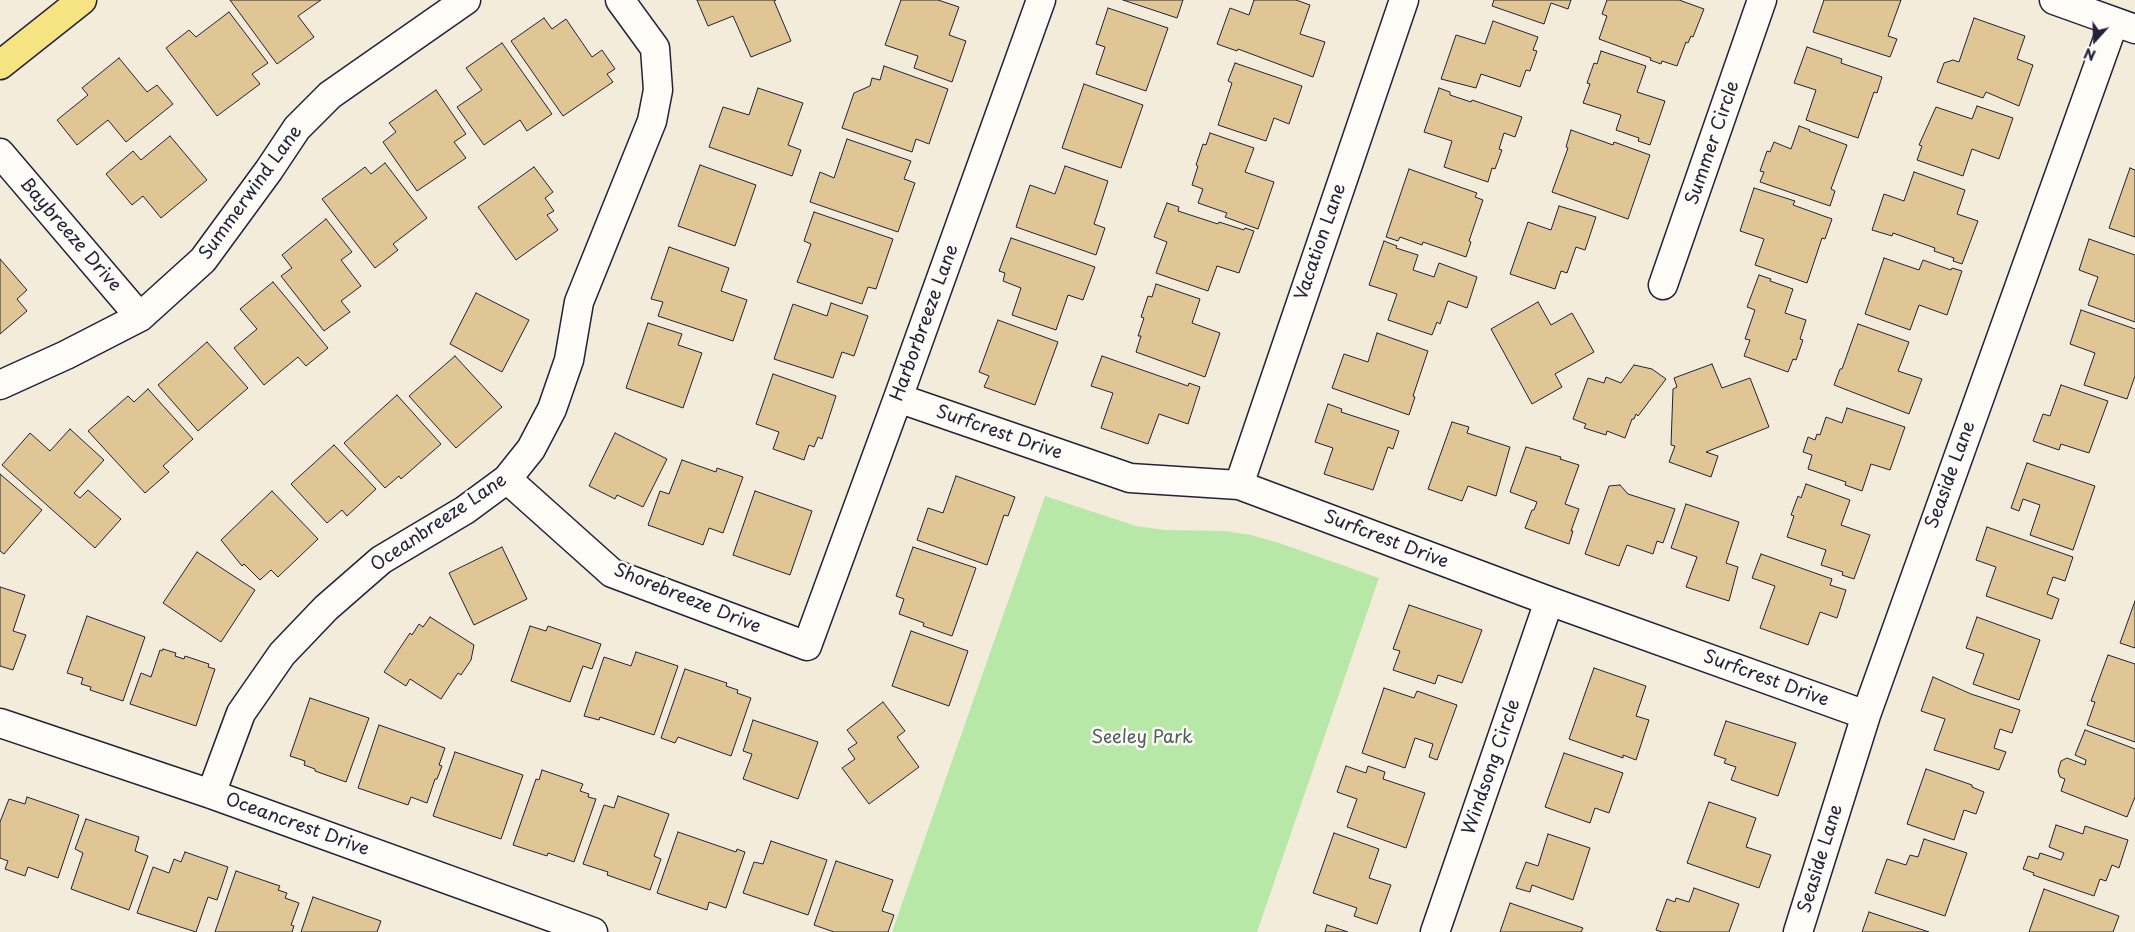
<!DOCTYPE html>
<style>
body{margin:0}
#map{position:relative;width:2135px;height:932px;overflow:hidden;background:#f4ecda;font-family:"Playpen Sans",sans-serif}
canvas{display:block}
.north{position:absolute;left:2070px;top:15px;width:50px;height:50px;-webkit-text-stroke:4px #fdfcf7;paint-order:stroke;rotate:200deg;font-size:14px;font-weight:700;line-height:20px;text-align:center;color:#22223b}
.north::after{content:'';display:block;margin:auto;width:18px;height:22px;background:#22223b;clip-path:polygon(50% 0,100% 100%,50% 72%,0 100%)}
</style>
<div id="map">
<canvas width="2135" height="932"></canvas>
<div class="north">N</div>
</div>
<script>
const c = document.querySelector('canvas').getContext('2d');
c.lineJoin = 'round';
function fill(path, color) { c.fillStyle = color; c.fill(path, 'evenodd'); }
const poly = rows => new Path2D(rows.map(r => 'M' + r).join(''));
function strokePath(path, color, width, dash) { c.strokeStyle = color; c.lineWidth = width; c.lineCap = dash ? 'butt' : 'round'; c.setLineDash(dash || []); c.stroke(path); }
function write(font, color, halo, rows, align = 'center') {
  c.font = font + ' "Playpen Sans",sans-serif'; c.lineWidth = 5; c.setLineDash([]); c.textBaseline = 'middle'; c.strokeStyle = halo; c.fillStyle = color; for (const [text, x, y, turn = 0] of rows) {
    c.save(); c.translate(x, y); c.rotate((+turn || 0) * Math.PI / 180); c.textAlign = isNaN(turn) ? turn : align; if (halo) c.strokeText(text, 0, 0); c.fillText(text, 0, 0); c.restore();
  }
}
fill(poly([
 [1045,496,1136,526,1165,530,1224,531,1251,535,1279,543,1379,578,1257,932,892,932]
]), '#b8e8a7');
const building = poly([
 [230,0,321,0,298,16,314,37,277,64,230,0],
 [697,0,776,0,774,1,791,41,751,57,733,16,708,26,697,0],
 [901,0,938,0,959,7,949,35,966,41,952,82,914,68,918,56,885,45,901,0],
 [1123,0,1183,0,1177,18,1123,0],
 [1254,0,1296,0,1310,5,1300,34,1325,42,1313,77,1238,49,1237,51,1217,44,1230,8,1249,15,1254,0],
 [1494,0,1571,0,1568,9,1551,3,1544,24,1492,6,1494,0],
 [1607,0,1679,0,1704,9,1693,37,1691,36,1688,43,1686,42,1677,66,1662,61,1661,64,1650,60,1651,58,1599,39,1607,16,1602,14,1607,0],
 [1824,0,1901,0,1888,36,1897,39,1890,57,1813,32,1824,0],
 [1108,8,1168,28,1146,91,1096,74,1105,47,1096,44,1108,8],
 [229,12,268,63,252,74,260,84,217,116,166,48,189,30,196,37,229,12],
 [544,18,552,29,566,19,592,57,602,50,615,69,607,74,613,82,563,116,511,41,544,18],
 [1974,18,2025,36,2017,59,2033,65,2019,106,1986,92,1983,98,1937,82,1944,63,1953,60,1959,62,1974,18],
 [1493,21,1538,37,1533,50,1537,51,1530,71,1526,70,1520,87,1481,74,1476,88,1441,79,1456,35,1485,44,1493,21],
 [502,43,552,114,527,131,520,120,484,145,457,107,482,90,466,68,502,43],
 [1807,47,1842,59,1841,63,1882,77,1877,93,1874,92,1858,138,1806,120,1816,90,1794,83,1807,47],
 [1601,51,1646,66,1637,92,1665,101,1650,145,1638,141,1639,138,1616,130,1621,115,1583,103,1590,84,1587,83,1594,63,1597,64,1601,51],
 [119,58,147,92,157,85,173,104,126,142,108,120,77,145,57,120,88,95,82,88,119,58],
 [1235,63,1302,86,1289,124,1274,118,1266,141,1218,125,1232,83,1228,81,1235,63],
 [884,66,948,89,929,144,916,139,912,152,842,128,854,93,870,86,872,78,880,80,884,66],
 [1084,84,1143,105,1121,168,1062,148,1084,84],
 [758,88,803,103,788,145,801,150,792,176,709,147,723,107,749,115,758,88],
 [1439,88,1450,92,1450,95,1471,102,1472,100,1522,117,1515,137,1504,133,1499,149,1502,150,1495,169,1492,168,1488,182,1444,167,1452,141,1424,132,1439,88],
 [436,90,466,134,454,142,466,158,417,191,383,142,396,132,389,123,436,90],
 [1977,106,2013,118,1999,159,1972,149,1963,176,1917,160,1922,146,1919,145,1936,107,1972,119,1977,106],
 [1799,126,1810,130,1809,131,1847,145,1831,189,1835,191,1830,206,1760,182,1764,172,1760,171,1767,151,1770,152,1774,142,1791,149,1799,126],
 [1571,130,1613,145,1614,142,1650,155,1628,219,1552,192,1568,148,1566,147,1571,130],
 [1210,133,1254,148,1245,172,1274,182,1258,229,1225,217,1227,213,1198,203,1203,189,1192,185,1198,166,1196,165,1203,144,1206,145,1210,133],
 [170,136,207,180,161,218,143,196,132,205,106,174,133,151,141,160,170,136],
 [847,139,911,161,904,179,915,183,898,232,810,202,820,172,834,178,847,139],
 [385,163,427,218,393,244,398,250,375,268,322,199,365,167,371,174,385,163],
 [700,165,756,185,735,246,678,226,700,165],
 [1065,166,1108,181,1094,224,1105,228,1096,255,1016,227,1030,185,1055,194,1065,166],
 [534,167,553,192,545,198,554,211,547,215,558,230,516,260,478,207,534,167],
 [2130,168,2135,170,2135,237,2109,228,2130,168],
 [1409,169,1477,193,1475,197,1483,200,1469,241,1471,242,1466,257,1423,242,1422,245,1400,237,1398,241,1386,237,1409,169],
 [1914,172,1965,190,1957,214,1978,221,1962,264,1953,261,1954,258,1934,251,1935,248,1893,233,1892,236,1872,230,1884,194,1904,201,1914,172],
 [1754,188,1795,201,1793,205,1832,219,1825,239,1822,238,1807,283,1755,265,1764,239,1740,231,1754,188],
 [1167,203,1179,207,1178,211,1218,224,1219,222,1244,230,1245,228,1254,231,1239,273,1217,266,1208,291,1156,273,1167,242,1154,237,1167,203],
 [1559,206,1596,217,1585,250,1576,247,1567,273,1561,271,1555,289,1510,274,1528,222,1551,230,1559,206],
 [814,212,893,239,876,289,868,287,862,304,797,282,811,244,804,241,814,212],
 [326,219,352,252,341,260,361,286,341,301,350,312,324,331,281,276,292,268,282,255,326,219],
 [1011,238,1095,267,1083,300,1068,295,1056,330,1012,315,1021,288,1003,281,1005,273,999,271,1011,238],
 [2089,239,2135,255,2135,322,2088,305,2098,277,2079,270,2089,239],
 [1384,241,1397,246,1396,248,1418,255,1413,270,1434,277,1439,263,1477,277,1467,308,1448,301,1440,324,1437,322,1432,335,1388,320,1397,294,1369,285,1384,241],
 [669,247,729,268,721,291,747,300,733,341,658,316,663,302,651,299,669,247],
 [1884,258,1919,270,1923,260,1951,270,1952,268,1962,271,1947,315,1919,305,1910,330,1865,314,1884,258],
 [0,259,27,290,17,299,27,311,0,334,0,259],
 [1759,275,1771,279,1770,281,1793,289,1785,313,1806,320,1800,339,1803,340,1796,360,1793,359,1788,372,1744,356,1750,340,1745,339,1755,310,1747,307,1759,275],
 [273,282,328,348,306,366,298,357,264,385,234,348,257,329,240,309,273,282],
 [1156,284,1200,299,1192,323,1220,333,1205,377,1136,352,1141,336,1138,336,1144,318,1141,317,1148,296,1152,297,1156,284],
 [476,293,529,320,502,372,450,344,476,293],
 [1538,302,1551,325,1572,313,1594,352,1555,374,1562,387,1532,404,1491,329,1538,302],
 [831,303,868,316,854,356,842,352,833,378,774,359,793,304,827,316,831,303],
 [2081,310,2135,329,2135,376,2127,399,2084,385,2095,353,2070,344,2081,310],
 [998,320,1058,342,1035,405,984,387,989,376,979,372,998,320],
 [648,323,682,334,678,345,702,353,683,408,626,388,648,323],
 [1858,324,1909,342,1898,371,1922,379,1909,414,1834,385,1840,369,1842,369,1858,324],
 [1377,333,1428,351,1413,396,1415,397,1409,415,1332,388,1344,354,1368,362,1377,333],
 [207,342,248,388,198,431,158,385,207,342],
 [455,356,502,407,456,448,409,396,455,356],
 [1102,356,1188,386,1189,383,1200,387,1188,424,1159,414,1148,444,1101,428,1113,393,1091,386,1102,356],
 [1712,364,1722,388,1750,378,1769,427,1706,452,1718,456,1711,477,1669,462,1675,446,1671,445,1673,389,1677,387,1674,378,1712,364],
 [1634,365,1652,369,1666,379,1638,416,1636,414,1634,419,1632,419,1625,438,1607,431,1606,435,1584,428,1586,424,1573,419,1588,378,1604,383,1606,377,1621,383,1634,365],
 [773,374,836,396,822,439,818,437,814,447,809,445,804,460,773,449,779,432,756,424,773,374],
 [2061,385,2108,401,2089,453,2061,444,2059,450,2033,441,2043,414,2050,416,2061,385],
 [148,389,193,439,163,466,169,472,145,493,88,431,128,396,134,402,148,389],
 [397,395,441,444,401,479,399,476,385,488,344,443,397,395],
 [1328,404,1342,409,1341,412,1399,431,1393,449,1388,447,1373,490,1324,474,1333,448,1315,442,1328,404],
 [1847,408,1905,427,1890,470,1871,464,1862,491,1845,485,1846,482,1808,469,1812,455,1803,452,1808,437,1815,440,1817,434,1820,435,1826,417,1842,423,1847,408],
 [1452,422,1469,427,1467,433,1510,447,1496,496,1468,486,1462,501,1428,489,1452,422],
 [70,429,104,460,74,493,80,498,88,490,121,519,95,548,2,465,30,433,50,451,70,429],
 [615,433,667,459,643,507,617,495,615,499,589,486,615,433],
 [334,445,376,489,347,516,342,510,327,523,291,484,334,445],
 [1526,447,1561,457,1560,459,1579,465,1565,504,1579,509,1571,531,1573,531,1569,544,1525,528,1532,510,1534,510,1537,502,1510,492,1526,447],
 [682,460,716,472,717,468,743,477,723,533,709,528,703,545,648,525,660,491,669,494,682,460],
 [2027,463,2095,486,2073,550,2030,535,2040,505,2023,499,2019,511,2011,508,2027,463],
 [0,474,42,510,4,554,0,551,0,474],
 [956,476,1015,497,1008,516,1004,515,987,565,917,540,928,508,943,513,956,476],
 [1806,484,1850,500,1841,525,1870,535,1854,579,1842,575,1843,572,1821,565,1826,550,1787,537,1794,516,1791,515,1798,496,1801,498,1806,484],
 [1620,485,1628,494,1675,509,1663,543,1657,541,1653,554,1627,545,1619,566,1585,554,1609,486,1620,485],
 [272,491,318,539,278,577,271,570,260,580,244,564,242,566,221,540,272,491],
 [755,491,812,511,790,575,733,555,755,491],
 [1686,504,1739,522,1726,563,1738,567,1729,601,1686,587,1697,557,1671,548,1686,504],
 [1987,527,2073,557,2065,581,2053,577,2047,594,2059,599,2052,619,1986,596,1996,567,1976,560,1987,527],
 [502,547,527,599,474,625,449,573,502,547],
 [913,547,976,568,952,636,923,626,924,623,899,614,904,599,896,596,913,547],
 [197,552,255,590,221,642,163,603,197,552],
 [1761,554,1832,579,1830,585,1846,590,1837,618,1820,612,1808,645,1760,628,1775,586,1752,578,1761,554],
 [0,587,25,595,13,631,26,635,13,670,0,666,0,587],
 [2135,601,2135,648,2120,643,2135,601],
 [1409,605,1482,630,1462,683,1438,675,1435,684,1393,670,1400,651,1393,649,1409,605],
 [87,616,145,637,123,701,90,690,91,687,81,684,83,678,67,673,87,616],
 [430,617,474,645,471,660,461,675,458,673,441,699,410,679,406,686,384,672,410,633,412,635,419,624,423,627,430,617],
 [1977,617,2040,640,2019,700,1973,684,1984,654,1966,648,1977,617],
 [530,626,546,631,548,626,601,644,592,669,583,666,570,702,511,681,530,626],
 [911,631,968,651,949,706,892,686,911,631],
 [163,649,176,653,175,656,184,659,185,656,209,664,208,667,215,669,196,726,130,704,141,673,151,677,160,650,162,651,163,649],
 [636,652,678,666,654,735,600,717,599,720,584,716,604,657,631,666,636,652],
 [2108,655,2135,664,2135,742,2087,725,2095,702,2091,701,2108,655],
 [1594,668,1646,686,1636,716,1649,720,1636,760,1623,755,1623,758,1569,739,1594,668],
 [685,669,727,683,726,686,738,690,737,693,751,698,731,756,678,737,675,743,661,738,685,669],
 [1933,677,1971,694,2020,710,2012,733,2000,729,1994,748,2006,752,1999,770,1934,750,1945,719,1921,711,1933,677],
 [1384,688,1414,698,1417,691,1457,705,1437,760,1429,757,1433,744,1415,738,1405,768,1362,753,1384,688],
 [310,698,369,718,346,782,315,771,315,769,304,765,305,761,290,756,310,698],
 [883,702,905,731,897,737,919,767,869,804,842,768,855,759,848,749,857,743,847,730,883,702],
 [753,720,818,742,798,799,743,779,752,754,743,751,753,720],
 [1726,721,1796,743,1778,796,1731,780,1736,767,1724,763,1726,759,1714,755,1726,721],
 [379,725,445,748,439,765,442,766,437,779,435,779,427,803,411,797,408,805,358,788,379,725],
 [2085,730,2135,749,2135,797,2127,817,2061,791,2065,779,2060,777,2058,771,2061,761,2067,758,2085,765,2086,760,2075,755,2085,730],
 [455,752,523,775,501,839,433,816,455,752],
 [1564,753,1623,773,1609,813,1595,808,1590,823,1545,807,1564,753],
 [1346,766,1366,773,1368,766,1385,772,1383,779,1425,793,1406,848,1347,827,1357,799,1337,792,1346,766],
 [1926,769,1972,785,1972,787,1984,792,1976,814,1964,810,1954,840,1907,824,1926,769],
 [542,770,583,784,580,791,589,794,588,797,596,799,574,862,548,853,547,856,513,845,536,779,539,780,542,770],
 [618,796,669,814,654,856,661,859,650,890,607,875,608,872,583,864,604,805,614,808,618,796],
 [27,797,79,815,58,878,28,867,25,876,5,869,8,861,0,858,0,822,9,799,25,804,27,797],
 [1709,802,1756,818,1746,847,1771,855,1759,888,1687,863,1709,802],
 [86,819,139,837,135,851,148,856,129,910,71,889,83,853,75,849,86,819],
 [2056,825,2083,834,2085,826,2128,840,2119,868,2112,865,2106,881,2100,879,2094,896,2033,875,2034,873,2023,869,2028,856,2038,859,2040,853,2061,860,2064,853,2049,847,2056,825],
 [678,832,736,852,737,849,745,852,726,908,709,902,707,910,657,893,678,832],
 [1334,833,1379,849,1369,878,1391,885,1377,924,1354,916,1357,908,1313,893,1334,833],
 [1548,834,1590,848,1573,900,1532,885,1530,892,1516,888,1526,862,1538,866,1548,834],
 [1924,839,1967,853,1945,916,1875,893,1887,859,1906,865,1910,855,1918,857,1924,839],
 [771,841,827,860,808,915,743,893,754,862,763,864,771,841],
 [185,852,228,867,217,900,208,897,196,932,137,913,153,867,169,873,174,859,181,862,185,852],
 [836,861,893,880,882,911,894,915,888,932,834,932,814,925,836,861],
 [236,871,280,886,278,890,287,893,285,898,299,903,291,925,294,926,292,932,215,932,236,871],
 [1694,888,1739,904,1729,932,1662,932,1656,930,1667,899,1675,902,1676,898,1689,902,1694,888],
 [2044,889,2119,916,2113,932,2029,932,2044,889],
 [313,897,381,921,377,932,301,932,313,897],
 [1510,903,1583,928,1581,932,1500,932,1510,903],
 [1869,912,1929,932,1862,932,1869,912],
 [1327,925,1348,932,1325,932,1327,925]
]);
fill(building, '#e0c595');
strokePath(building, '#22223b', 1);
const minor = poly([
 [2054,0,2135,29],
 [0,153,140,317],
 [1663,285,1762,0],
 [0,385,66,355,140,317,203,260,269,170,297,128,330,95,466,0],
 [898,398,1130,478,1239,485,1549,601,1866,715],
 [507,479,612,573,807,646,898,398,1041,0],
 [1239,485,1404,0],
 [0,723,211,794,593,932],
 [211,794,241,713,282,654,326,608,381,560,465,510,507,479,531,449,552,409,569,360,579,302,652,121,658,90,655,48,620,0],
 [1435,932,1549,601],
 [1798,932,1866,715,2114,22]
]);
const major = poly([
 [0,65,82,0]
]);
strokePath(minor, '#22223b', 31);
strokePath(major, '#22223b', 31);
strokePath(minor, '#fdfcf7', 28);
strokePath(major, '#f6e381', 28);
write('18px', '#22223b', '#fdfcf7', [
 ["Summer Circle",1713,143,-71],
 ["Summerwind Lane",251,193,-54],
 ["Baybreeze Drive",70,235,49],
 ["Vacation Lane",1321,242,-71],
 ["Harborbreeze Lane",925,323,-70],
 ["Surfcrest Drive",999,433,19],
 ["Seaside Lane",1951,475,-70],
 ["Oceanbreeze Lane",439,523,-34],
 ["Surfcrest Drive",1386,540,21],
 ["Shorebreeze Drive",687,599,22],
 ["Surfcrest Drive",1766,679,20],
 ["Windsong Circle",1492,767,-71],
 ["Oceancrest Drive",297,825,20],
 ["Seaside Lane",1821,859,-73]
]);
write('18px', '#4f5d5b', '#fdfcf7', [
 ["Seeley Park",1142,738]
]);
</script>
